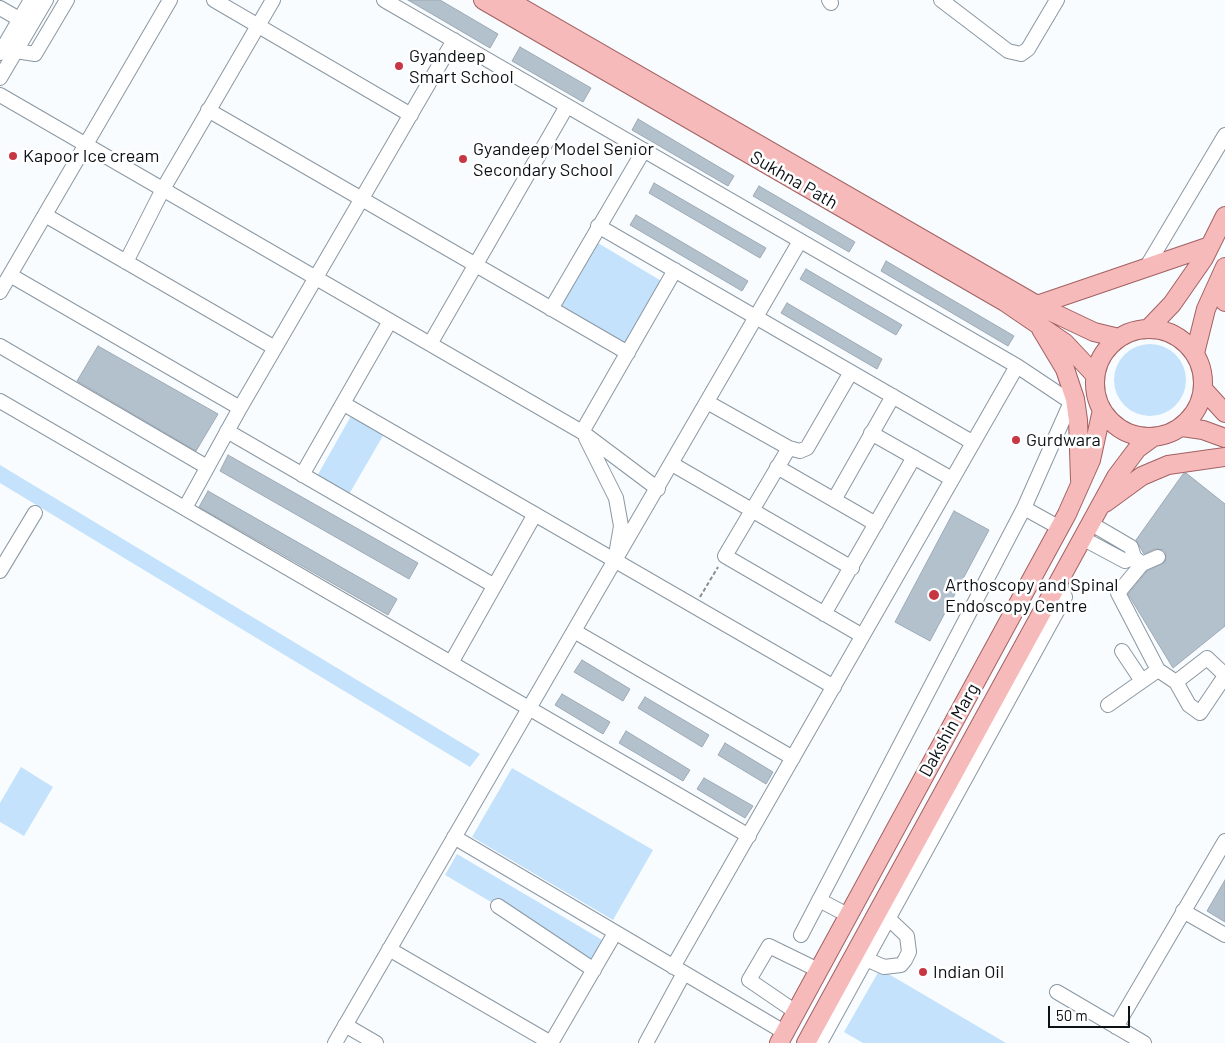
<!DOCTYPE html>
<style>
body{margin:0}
#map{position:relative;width:1225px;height:1043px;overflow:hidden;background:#f9fcfe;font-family:Barlow,sans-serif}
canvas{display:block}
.scale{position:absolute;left:1048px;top:1006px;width:82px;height:22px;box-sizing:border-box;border:2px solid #0c1115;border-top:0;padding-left:6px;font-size:15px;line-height:18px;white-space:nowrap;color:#0c1115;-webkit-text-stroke:4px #fff;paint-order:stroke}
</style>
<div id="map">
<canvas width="1225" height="1043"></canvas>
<div class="scale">50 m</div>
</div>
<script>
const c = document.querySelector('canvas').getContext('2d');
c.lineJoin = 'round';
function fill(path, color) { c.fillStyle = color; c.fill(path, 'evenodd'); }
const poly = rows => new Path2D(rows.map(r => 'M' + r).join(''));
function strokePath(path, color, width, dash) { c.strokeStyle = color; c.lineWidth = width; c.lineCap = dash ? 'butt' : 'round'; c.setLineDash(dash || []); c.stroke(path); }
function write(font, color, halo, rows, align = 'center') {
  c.font = font + ' Barlow,sans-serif'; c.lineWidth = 5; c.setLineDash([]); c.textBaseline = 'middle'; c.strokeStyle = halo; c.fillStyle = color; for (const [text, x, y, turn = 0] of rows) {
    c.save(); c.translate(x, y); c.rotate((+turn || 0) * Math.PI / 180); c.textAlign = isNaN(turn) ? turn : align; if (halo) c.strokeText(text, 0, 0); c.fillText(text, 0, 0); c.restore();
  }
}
fill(poly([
 [598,243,663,282,625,344,561,305],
 '1114 380a36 36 0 1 1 72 0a36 36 0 1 1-72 0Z',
 [351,416,384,434,348,496,316,478],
 [0,465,480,754,470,767,0,483],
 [21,767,53,787,24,836,0,822,0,803],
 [512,768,653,850,613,920,472,837],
 [457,854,604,941,592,961,445,875],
 [880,969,1006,1043,863,1043,844,1032]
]), '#c4e2fb');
const building = poly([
 [408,0,440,0,498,34,490,48,408,0],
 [520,47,591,88,583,102,512,61,520,47],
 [638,119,734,176,728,186,632,130,638,119],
 [654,183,766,248,760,258,649,193,654,183],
 [759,186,855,242,849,252,753,196,759,186],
 [636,215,748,281,742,291,630,225,636,215],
 [886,261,1014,336,1008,346,881,271,886,261],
 [806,269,902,325,896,335,800,279,806,269],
 [787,303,882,359,877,369,781,313,787,303],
 [98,346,218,414,196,451,77,381,98,346],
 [228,455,418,563,409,579,220,471,228,455],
 [1186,473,1225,504,1225,626,1173,668,1128,594,1147,571,1165,562,1166,554,1164,550,1155,549,1144,554,1136,540,1183,474,1186,473],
 [208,491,397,599,388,615,199,507,208,491],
 [954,511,989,530,930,641,895,622,954,511],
 [582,660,630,689,623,701,574,672,582,660],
 [562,694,610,722,603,734,555,705,562,694],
 [645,697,709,735,702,747,638,708,645,697],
 [626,731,690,770,683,781,619,743,626,731],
 [725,743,773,772,766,784,718,755,725,743],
 [704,778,753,806,745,818,697,789,704,778],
 [1225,880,1225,922,1207,911,1225,880]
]);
fill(building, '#b3c1cc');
strokePath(building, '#9daab6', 1);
const minor = poly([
 [214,0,411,115],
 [384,0,1017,366,1071,402,1024,508,801,935],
 [829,0,831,3],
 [941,0,1008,51,1021,54,1028,49,1057,0],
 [0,8,26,23],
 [16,51,35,54,67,0],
 [0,53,31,0],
 [0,78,46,0],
 [0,95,582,432,658,489],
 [208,110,628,353],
 [45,215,275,348],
 [598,226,972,442],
 [126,262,163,189,273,0],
 [1147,266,1225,135],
 [10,275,240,408],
 [0,292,170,0],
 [551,309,644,150],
 [430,344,567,106],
 [0,346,207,467],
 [0,401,749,836],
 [707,402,789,448,800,451,807,448,851,372],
 [344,404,834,687],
 [227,431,493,585],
 [582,432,675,270],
 [871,433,952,479],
 [586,438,616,498,621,526,617,549],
 [789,448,725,556,861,635],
 [672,464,852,568],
 [777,467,876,524],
 [302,475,390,321],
 [834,500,893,396],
 [185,508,240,408,454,40],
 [1024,508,1060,528],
 [1082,538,1125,561,1134,557,1131,547,1090,523],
 [1142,564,1158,557],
 [0,571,35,513],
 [824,614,914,457],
 [574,631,793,758],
 [1122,651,1142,681],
 [451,663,535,514],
 [1158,670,1176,682,1189,705,1200,713,1225,676],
 [1176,682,1207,658,1225,675],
 [1108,705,1158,670,1118,593,1142,564,1134,557],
 [454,837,779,1029],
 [819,900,842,912],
 [498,906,594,970],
 [1183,911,1225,935],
 [389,949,551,1043,615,933],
 [866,959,884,967,901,965,905,960,909,952,907,936,888,918],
 [673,967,1017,366],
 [1057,992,1144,1043],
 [790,1008,749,980,769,946,812,967],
 [345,1025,376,1043],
 [1116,1027,1225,841],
 [335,1043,800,241],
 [646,1043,684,973],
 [820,1043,1065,597,1058,582]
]);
const major = poly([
 [483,0,1005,302,1065,343,1095,375],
 [508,0,1037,305,1094,332,1119,338],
 [1220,278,1225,302],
 [1037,305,1210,246],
 [1149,328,1172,304,1204,258,1225,216],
 '1095 383a54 54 0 1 1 108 0a54 54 0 1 1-108 0Z',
 [1041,329,1065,369,1075,399,1078,420,1080,480],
 [1195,353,1206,309,1225,267],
 [1204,390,1225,413],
 [1182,427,1203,430,1225,438],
 [1105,503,1142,476,1168,465,1225,457],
 [779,1043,1067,514,1091,460,1102,410],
 [806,1043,1116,477,1137,449,1152,438]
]);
strokePath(minor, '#8a97a2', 16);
strokePath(major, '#a26162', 20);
strokePath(poly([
 [700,597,718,567]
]), '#898d90', 2, [4, 2.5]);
strokePath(minor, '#fff', 14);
strokePath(major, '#f7baba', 18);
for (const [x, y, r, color] of [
 [399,66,5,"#c73743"],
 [13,156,5,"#c73743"],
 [463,159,5,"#c73743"],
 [1016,440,5,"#c73743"],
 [934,595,6,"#c73743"],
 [923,972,5,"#c73743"]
]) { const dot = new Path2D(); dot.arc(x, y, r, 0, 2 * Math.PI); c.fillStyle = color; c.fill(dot); strokePath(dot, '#fff', 2); }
write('18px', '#0c1115', '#fff', [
 ["Gyandeep",409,56],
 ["Smart School",409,77],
 ["Gyandeep Model Senior",473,149],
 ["Secondary School",473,170],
 ["Kapoor Ice cream",23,156],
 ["Gurdwara",1026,440],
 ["Arthoscopy and Spinal",945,585],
 ["Endoscopy Centre",945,606],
 ["Indian Oil",933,972]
], 'left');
write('18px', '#0c1115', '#fff', [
 ["Sukhna Path",794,180,30],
 ["Dakshin Marg",949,730,-61]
]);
</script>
